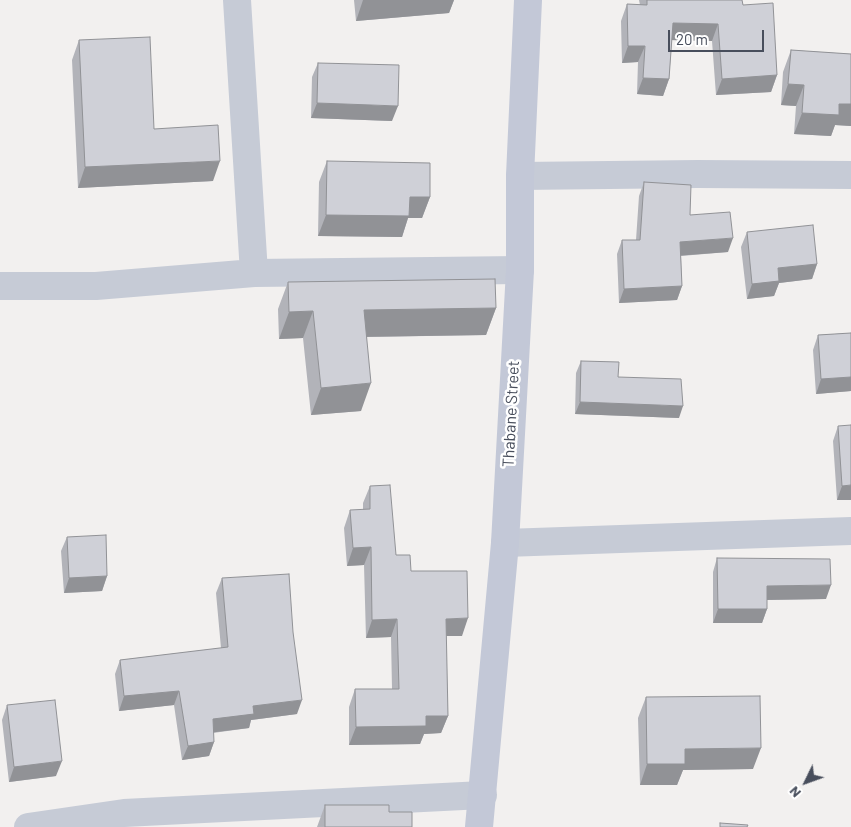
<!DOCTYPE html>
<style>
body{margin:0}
#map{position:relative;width:851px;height:827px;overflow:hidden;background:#f2f0ef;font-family:Barlow,sans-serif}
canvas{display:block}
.north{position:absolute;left:781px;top:757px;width:50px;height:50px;-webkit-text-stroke:4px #fff;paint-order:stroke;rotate:228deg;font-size:14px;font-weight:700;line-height:20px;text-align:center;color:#484e5c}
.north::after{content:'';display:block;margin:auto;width:18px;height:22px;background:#484e5c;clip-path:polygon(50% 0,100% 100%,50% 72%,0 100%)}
.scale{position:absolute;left:668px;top:30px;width:96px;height:22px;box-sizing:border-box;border:2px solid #484e5c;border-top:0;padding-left:6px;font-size:15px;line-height:18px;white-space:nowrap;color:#484e5c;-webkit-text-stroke:4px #fff;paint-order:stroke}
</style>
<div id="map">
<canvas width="851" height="827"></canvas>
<div class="north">N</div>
<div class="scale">20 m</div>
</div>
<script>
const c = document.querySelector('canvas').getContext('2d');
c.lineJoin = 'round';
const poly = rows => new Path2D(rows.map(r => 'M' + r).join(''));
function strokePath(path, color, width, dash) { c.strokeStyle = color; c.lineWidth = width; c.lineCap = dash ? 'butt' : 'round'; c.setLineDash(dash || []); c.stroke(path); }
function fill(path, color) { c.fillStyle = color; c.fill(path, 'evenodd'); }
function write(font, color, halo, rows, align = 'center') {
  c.font = font + ' Barlow,sans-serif'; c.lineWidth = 5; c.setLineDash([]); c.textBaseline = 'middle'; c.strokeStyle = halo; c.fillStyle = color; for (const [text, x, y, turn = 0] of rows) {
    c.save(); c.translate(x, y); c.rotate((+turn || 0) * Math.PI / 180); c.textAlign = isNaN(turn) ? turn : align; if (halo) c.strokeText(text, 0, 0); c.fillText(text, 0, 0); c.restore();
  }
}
strokePath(poly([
 [237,0,254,273],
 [520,176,698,174,851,175],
 [0,286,96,286,254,273,520,270],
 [505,543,851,531],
 [28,827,124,813,483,795]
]), '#c6cbd6', 28);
strokePath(poly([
 [479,827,505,543,520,270,520,176,528,0]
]), '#c3c8d7', 28);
fill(poly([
 [354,0,454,0,449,13,356,21],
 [639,0,742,0,743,5,777,75,771,92,716,95,712,41,672,40,669,79,663,96,637,94,638,62,622,63,621,21,627,4,640,5],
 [79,40,154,129,213,181,78,188,72,60],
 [791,50,851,54,851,126,835,125,831,136,794,134,796,106,781,105,783,72],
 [318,63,392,121,311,118,312,77],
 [327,161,430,197,422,218,408,218,402,237,318,236,319,182],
 [644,182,690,215,728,252,681,256,682,286,677,300,619,303,617,254,622,240,636,240,639,196],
 [747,232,817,264,812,279,779,283,774,296,747,299,741,247],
 [288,282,496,308,486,335,367,337,361,411,311,415,303,338,279,339,278,309],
 [851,333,851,391,816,394,813,350,818,335],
 [581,361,618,377,679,418,575,414,576,373],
 [838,426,851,500,837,500,833,441],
 [370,486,396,555,411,571,462,636,446,636,448,716,441,733,424,734,420,744,349,745,349,707,355,689,392,689,391,637,366,638,364,565,347,566,344,528,350,510,363,510,363,503],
 [67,537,107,576,102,591,64,593,61,551],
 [717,558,826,599,767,600,767,609,762,623,713,623,713,572],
 [222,578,297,714,251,720,249,728,213,733,214,742,209,756,182,760,174,705,119,711,115,674,120,660,221,648,216,593],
 [646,697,753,769,683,770,677,785,640,785,638,718],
 [7,705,56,776,9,782,2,720],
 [325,805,389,812,412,827,317,827]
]), '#b2b3b9');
fill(poly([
 [363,0,454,0,449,13,356,21],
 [673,23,718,24,712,41,667,40],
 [628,46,645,46,638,62,622,63],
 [777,75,771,92,716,95,722,79],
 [643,78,669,79,663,96,637,94],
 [788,84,804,85,796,106,781,105],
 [317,103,398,106,392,121,311,118],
 [839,104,851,104,851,126,835,125,831,136,794,134,802,113],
 [220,161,213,181,78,188,85,167],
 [410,197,430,197,422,218,408,218,402,237,318,236,326,215],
 [733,238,728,252,675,256,680,242],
 [817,264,812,279,779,283,774,296,747,299,752,284,778,268],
 [682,286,677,300,619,303,624,289],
 [496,308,486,335,354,337,364,310],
 [313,311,303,338,279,339,289,312],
 [851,377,851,391,816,394,821,379],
 [371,383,361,411,311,415,321,388],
 [580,402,683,406,679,418,575,414],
 [851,485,851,500,837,500,842,486],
 [371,547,364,565,347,566,353,548],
 [107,576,102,591,64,593,69,578],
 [831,585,826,599,762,600,767,586],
 [718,609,767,609,762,623,713,623],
 [468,618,462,636,439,636,446,619],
 [397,619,391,637,366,638,372,620],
 [179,691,174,705,119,711,124,696],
 [302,700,297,714,251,720,249,728,208,733,213,719,253,706],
 [426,716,448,716,441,733,424,734,420,744,349,745,356,727],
 [214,742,209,756,182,760,188,746],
 [761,748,753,769,683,770,677,785,640,785,647,764,685,749],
 [62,761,56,776,9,782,14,767]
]), '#919296');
const building = poly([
 [647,0,742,0,743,5,773,3,777,75,722,79,718,24,673,23,669,79,643,78,645,46,628,46,627,4,647,5,647,0],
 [150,37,154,129,218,125,220,161,85,167,79,40,150,37],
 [791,50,851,54,851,104,839,104,839,115,802,113,804,85,788,84,791,50],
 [318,63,399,65,398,106,317,103,318,63],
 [327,161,430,163,430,197,410,197,409,216,326,215,327,161],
 [644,182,691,185,690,215,730,212,733,238,680,242,682,286,624,289,622,240,640,240,644,182],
 [813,225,817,264,778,268,779,281,752,284,747,232,813,225],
 [495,279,496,308,364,310,371,383,321,388,313,311,289,312,288,282,495,279],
 [851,333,851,377,821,379,818,335,851,333],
 [581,361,619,362,618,377,681,379,683,406,580,402,581,361],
 [851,425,851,485,842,486,838,426,851,425],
 [390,485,396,555,410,555,411,571,467,571,468,618,446,619,448,716,426,716,426,726,356,727,355,689,399,689,397,619,372,620,371,547,353,548,350,510,370,509,370,486,390,485],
 [106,535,107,576,69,578,67,537,106,535],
 [717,558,830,559,831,585,767,586,767,609,718,609,717,558],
 [289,574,293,632,302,700,253,706,254,714,213,719,214,742,188,746,179,691,124,696,120,660,228,647,222,578,289,574],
 [760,696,761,748,685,749,685,764,647,764,646,697,760,696],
 [55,700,62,761,14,767,7,705,55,700],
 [325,805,389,805,389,812,412,812,412,827,325,827,325,805],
 [720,823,748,825,747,827,720,827,720,823]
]);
fill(building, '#cfd0d7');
strokePath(building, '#919296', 1);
write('16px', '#484e5c', '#fff', [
 ["Thabane Street",511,414,-87]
]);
</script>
